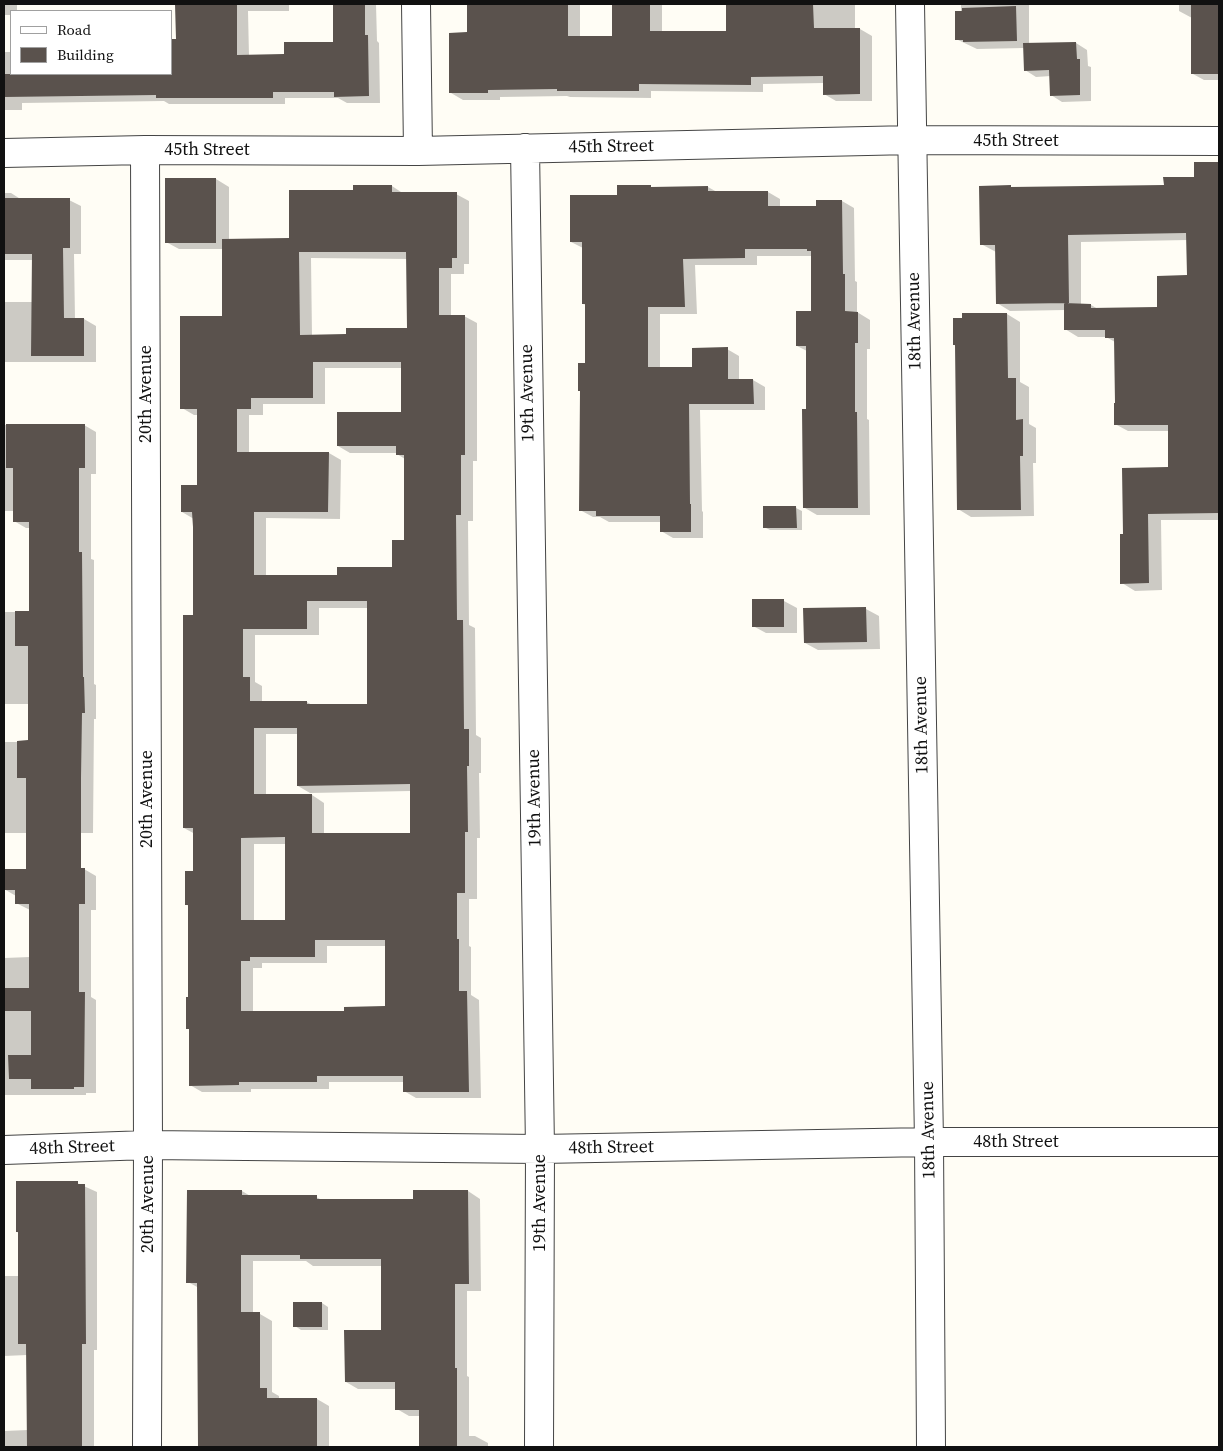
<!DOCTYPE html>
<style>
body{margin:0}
#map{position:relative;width:1223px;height:1451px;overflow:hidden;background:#fffdf5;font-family:"Source Serif 4",serif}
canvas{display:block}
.frame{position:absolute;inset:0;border:5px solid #111;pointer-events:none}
.legend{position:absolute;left:10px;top:10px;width:162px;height:65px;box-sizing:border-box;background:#fff;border:1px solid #a0a0a0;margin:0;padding:6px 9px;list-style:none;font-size:15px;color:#111}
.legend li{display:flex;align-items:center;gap:10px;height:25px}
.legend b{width:25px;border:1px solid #a0a0a0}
</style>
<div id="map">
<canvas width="1223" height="1451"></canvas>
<div class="frame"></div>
<ul class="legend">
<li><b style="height:6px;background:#fff"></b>Road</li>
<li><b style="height:14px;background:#5a524d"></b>Building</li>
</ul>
</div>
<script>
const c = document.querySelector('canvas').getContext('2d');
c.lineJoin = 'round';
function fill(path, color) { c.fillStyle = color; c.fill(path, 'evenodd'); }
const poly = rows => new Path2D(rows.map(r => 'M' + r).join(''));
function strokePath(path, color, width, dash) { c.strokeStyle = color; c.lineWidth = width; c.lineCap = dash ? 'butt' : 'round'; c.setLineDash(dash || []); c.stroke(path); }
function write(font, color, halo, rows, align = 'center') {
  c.font = font + ' "Source Serif 4",serif'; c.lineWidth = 5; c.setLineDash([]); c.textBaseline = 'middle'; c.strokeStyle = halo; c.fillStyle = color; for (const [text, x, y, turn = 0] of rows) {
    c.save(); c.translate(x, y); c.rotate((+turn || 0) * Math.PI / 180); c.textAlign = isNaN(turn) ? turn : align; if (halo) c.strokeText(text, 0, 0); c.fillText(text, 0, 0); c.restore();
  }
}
fill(poly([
 [4,4,17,4,17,11,11,11,11,15,4,15],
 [177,4,289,4,289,11,248,11,249,56,286,55,334,43,334,4,376,4,377,41,379,43,380,103,347,103,338,98,285,98,285,104,169,104,164,101,22,103,22,110,4,110,4,52,11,52,11,74,171,74,177,41],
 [468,4,580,4,580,38,613,38,613,4,662,4,662,32,727,32,728,4,855,4,855,29,860,29,872,36,872,101,836,101,824,94,824,83,763,84,763,92,651,91,651,98,570,97,567,96,500,97,500,100,463,100,451,93,468,34],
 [961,4,1029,4,1029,44,1076,43,1087,50,1088,66,1091,67,1091,101,1062,102,1051,95,1051,76,1036,77,1025,70,1024,48,977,49,956,39,961,13],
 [1179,4,1219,4,1219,80,1204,80,1193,74,1192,18,1179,11],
 [1195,163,1219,163,1219,520,1161,520,1162,590,1135,591,1122,583,1124,535,1169,468,1169,431,1128,431,1115,424,1115,342,1106,337,1078,337,1065,329,1065,310,1010,311,997,303,996,252,981,244,1011,187,1014,188,1165,186,1195,178],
 [1188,240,1188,276,1158,308,1098,309,1091,305,1081,305,1081,242],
 [216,179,229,187,229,240,291,239,355,192,392,186,404,194,456,194,469,201,469,264,464,264,464,274,451,274,451,316,464,316,477,323,477,461,473,461,473,521,468,521,469,625,475,628,476,735,481,738,481,773,479,773,480,838,477,838,477,899,469,899,469,946,471,947,471,995,479,1000,481,1098,416,1098,404,1091,404,1082,329,1082,329,1089,251,1089,251,1092,202,1092,190,1085,189,906,187,905,195,872,195,834,184,828,194,616,194,519,182,512,199,486,198,415,194,415,182,408,223,317,223,249,179,249,166,242],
 [311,258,408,259,408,329,347,335,312,336],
 [325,368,402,368,402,413,338,446,350,453,397,453,397,454,405,459,405,541,393,568,338,577,266,577,266,518,340,519,341,460,329,453,249,453,249,415,263,415,263,404,325,404],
 [319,608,369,608,369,705,312,705,307,702,262,702,262,686,255,682,255,635,319,635],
 [266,734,298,734,298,786,310,793,411,791,411,834,324,834,324,803,312,795,266,795],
 [254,844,286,844,286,922,254,922],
 [327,946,387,946,387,1007,345,1012,253,1012,253,968,262,968,262,963,327,963],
 [651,187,653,188,708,187,717,192,768,192,780,199,780,207,817,207,817,201,842,201,854,208,855,281,857,282,857,312,870,320,870,349,867,349,867,419,869,420,870,515,817,515,805,508,807,351,797,346,812,312,812,256,757,256,757,265,695,265,697,314,660,314,660,368,693,368,727,349,739,356,739,380,753,380,765,387,765,410,700,410,702,511,703,512,703,538,673,538,661,531,661,522,609,522,600,517,593,517,580,510,587,365,587,305,583,304,583,248,571,242,618,196],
 [4,193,11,193,22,200,69,200,81,206,81,254,74,254,75,319,84,319,96,326,96,362,4,362,4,302,33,302,33,260,4,260],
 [1007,314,1020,322,1020,382,1029,387,1029,424,1036,428,1036,463,1033,463,1034,516,971,517,958,509,957,346,954,345],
 [4,425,84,425,96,432,96,474,91,474,91,559,94,560,94,684,96,685,96,719,94,719,93,833,4,833,4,742,29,742,29,704,4,704,4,612,30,612,30,528,26,528,14,521,14,511,4,511],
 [796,508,802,511,802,530,770,530,764,527],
 [784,601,797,608,797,633,766,633,753,626],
 [804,609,866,609,879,616,880,649,818,650,805,643],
 [84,869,96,876,96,910,91,910,91,997,96,1000,96,1093,86,1093,86,1095,4,1095,4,958,30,957,30,910,16,903,16,896,4,889],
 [77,1183,97,1192,97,1350,94,1350,94,1447,4,1447,4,1431,28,1430,27,1355,4,1356,4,1276,19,1276,19,1233,17,1232],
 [188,1191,242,1191,252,1197,316,1197,322,1200,415,1200,415,1191,468,1191,480,1199,481,1291,467,1291,467,1376,469,1377,469,1436,475,1436,488,1443,488,1447,420,1447,420,1416,409,1416,397,1409,397,1389,358,1389,346,1382,383,1331,383,1266,313,1266,306,1261,253,1261,253,1314,260,1314,272,1321,272,1392,279,1396,279,1399,317,1399,329,1406,329,1447,199,1447,199,1288,188,1282],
 [294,1303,322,1303,328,1307,328,1330,301,1330,295,1326]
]), '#0003');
fill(poly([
 [175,4,237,4,237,55,284,54,284,42,333,42,333,4,365,4,365,35,368,35,369,96,334,97,334,92,273,92,273,98,156,98,156,95,4,97,4,74,171,74,171,39,176,39],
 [467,4,568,4,568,36,612,36,612,4,650,4,650,31,726,31,726,4,813,4,814,28,860,28,860,94,823,95,823,76,751,77,751,85,639,84,639,91,557,91,557,89,488,90,488,93,449,93,449,33,467,32],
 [1191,4,1219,4,1219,74,1191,74],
 [1016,6,1017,41,963,42,963,40,955,40,955,11,962,11,962,8],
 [1076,42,1077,59,1080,59,1080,95,1050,96,1049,70,1024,71,1023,43],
 [1194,162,1219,162,1219,513,1148,514,1149,583,1120,584,1120,534,1123,534,1122,468,1168,467,1168,425,1114,425,1114,403,1115,403,1114,338,1105,338,1105,330,1064,330,1064,303,1091,304,1091,308,1157,307,1157,276,1187,275,1186,233,1068,235,1069,303,996,304,995,245,980,245,979,186,1011,185,1011,187,1164,185,1163,177,1194,177],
 [165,178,216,178,216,243,165,243],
 [353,185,392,185,392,192,457,192,457,258,452,258,452,268,439,268,439,315,465,315,465,455,461,455,461,515,456,515,457,620,463,620,464,729,469,729,469,766,467,766,468,832,465,832,465,893,457,893,457,939,459,939,459,991,467,991,469,1092,403,1092,403,1076,317,1076,317,1082,239,1082,239,1085,189,1086,189,1029,186,1029,186,997,188,997,188,905,185,905,185,871,193,871,193,828,183,828,183,615,193,615,193,527,192,512,181,512,181,485,197,485,197,409,180,409,180,316,222,316,222,239,289,238,289,190,353,190],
 [299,252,406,252,407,328,346,328,346,334,300,335],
 [313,362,401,362,401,412,337,412,337,446,396,446,396,455,404,455,404,540,392,540,392,567,337,567,337,575,254,575,254,512,328,512,329,452,237,452,237,409,251,409,251,398,313,398],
 [307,601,367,601,367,704,307,704,307,701,250,701,250,677,243,677,243,629,307,629],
 [254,728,297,728,297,786,410,784,410,833,312,833,312,794,254,794],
 [285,837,285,920,241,920,241,838],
 [315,940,385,940,385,1006,344,1007,344,1011,241,1011,241,961,250,961,250,957,315,957],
 [617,185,651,185,651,187,708,186,708,191,768,191,768,206,816,206,816,200,842,200,843,274,845,274,845,311,858,312,858,343,855,343,855,412,857,412,858,508,803,508,802,409,806,409,806,346,796,346,796,311,811,311,811,251,807,251,807,249,745,249,745,258,683,259,685,307,648,307,648,367,692,367,692,348,728,347,728,379,753,379,754,404,689,404,690,504,691,504,691,532,660,532,660,516,596,516,596,511,579,511,580,391,578,391,578,363,585,363,585,304,582,304,582,242,570,242,570,195,617,195],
 [4,198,70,198,70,248,63,248,64,318,84,318,84,356,31,356,32,254,4,254],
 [962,313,1007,313,1008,378,1016,378,1016,420,1023,419,1023,456,1020,456,1021,510,957,510,955,345,953,345,953,318,962,318],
 [6,424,85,424,85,468,79,468,79,552,82,552,83,677,84,677,85,713,82,713,81,778,81,868,85,868,85,904,79,904,79,992,85,992,84,1087,74,1087,74,1089,31,1089,31,1079,9,1079,8,1055,31,1055,31,1011,4,1011,4,988,29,988,29,904,15,904,15,890,4,890,4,869,26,869,26,778,17,778,17,741,28,740,28,646,15,646,15,611,29,611,29,522,13,522,13,468,6,468],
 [763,506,796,506,797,528,763,528],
 [752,599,784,599,784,627,752,627],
 [866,607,867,642,804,643,803,608],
 [16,1181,78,1181,78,1184,85,1184,86,1344,82,1344,82,1447,27,1447,26,1344,18,1344,18,1232,16,1232],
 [187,1190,242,1190,242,1195,317,1195,317,1199,413,1199,413,1190,468,1190,469,1284,455,1284,455,1368,457,1368,457,1447,419,1447,419,1410,395,1410,395,1382,345,1382,344,1330,381,1330,381,1259,300,1259,300,1255,241,1255,241,1312,260,1312,260,1388,267,1388,267,1398,317,1398,317,1447,198,1447,197,1283,186,1283],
 [293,1302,322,1302,322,1327,293,1327]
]), '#5a524d');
const minor = poly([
 [416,4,418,151],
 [910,4,929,1142,931,1447],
 [525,148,540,1149,539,1447],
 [145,150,148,1145,147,1447],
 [4,153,145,150,418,151,912,140,1219,141],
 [4,1150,148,1145,540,1149,929,1142,1219,1142]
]);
strokePath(minor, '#444', 30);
strokePath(minor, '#fff', 28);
write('18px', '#111', '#fff', [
 ["45th Street",1016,141],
 ["45th Street",611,147,-1],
 ["45th Street",207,150],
 ["18th Avenue",915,321,-91],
 ["19th Avenue",528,393,-91],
 ["20th Avenue",146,394,-90],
 ["18th Avenue",922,725,-91],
 ["19th Avenue",535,798,-91],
 ["20th Avenue",147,799,-90],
 ["18th Avenue",929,1130,-91],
 ["48th Street",1016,1142],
 ["48th Street",72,1148,-2],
 ["48th Street",611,1148,-1],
 ["19th Avenue",540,1203,-90],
 ["20th Avenue",148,1204,-90]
]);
</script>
